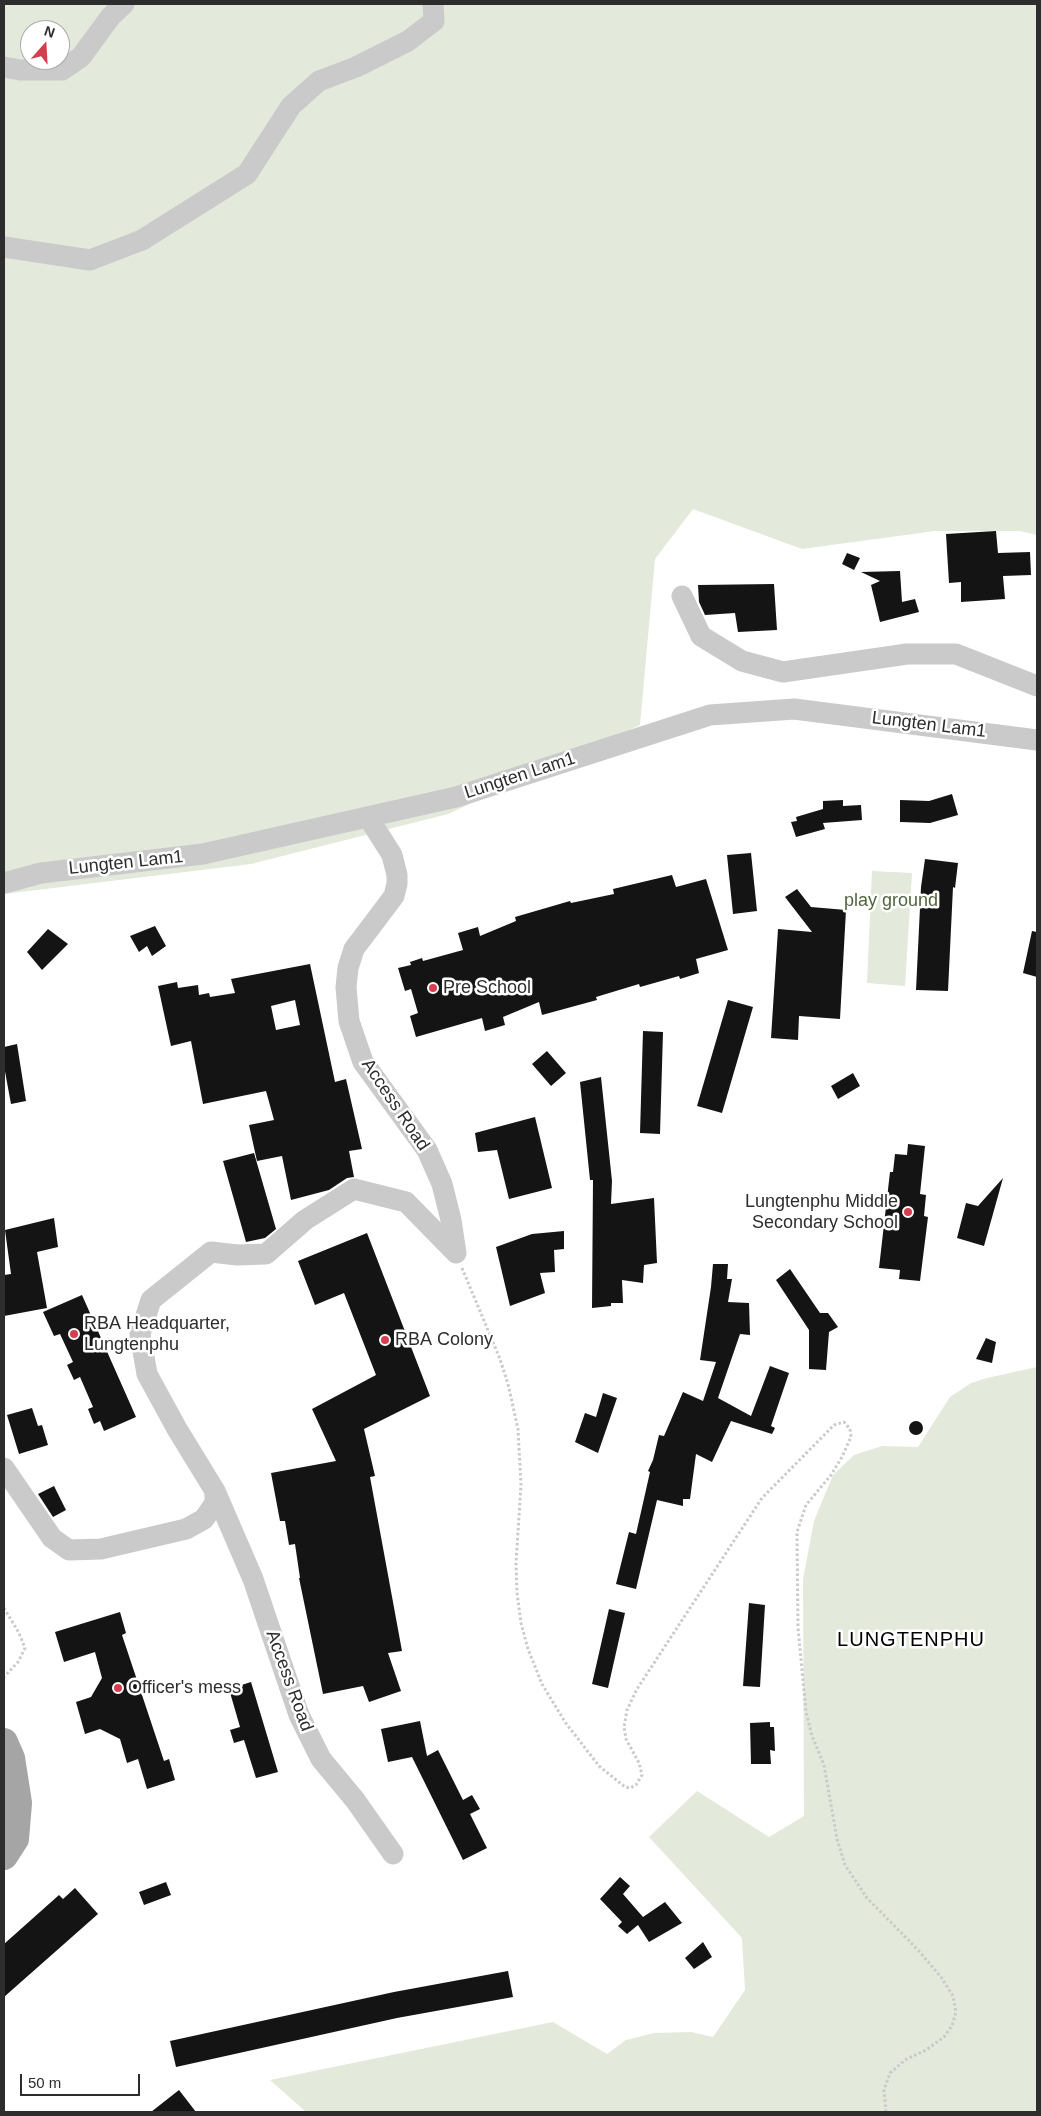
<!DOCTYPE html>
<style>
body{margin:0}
#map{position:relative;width:1041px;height:2116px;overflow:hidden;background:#fff;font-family:Arial,sans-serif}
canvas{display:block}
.frame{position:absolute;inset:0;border:5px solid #2d2d2d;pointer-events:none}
.north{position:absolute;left:20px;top:20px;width:50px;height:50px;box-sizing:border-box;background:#fff;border:1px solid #ababab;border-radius:50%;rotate:19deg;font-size:14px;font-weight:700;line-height:20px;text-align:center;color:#2d2d2d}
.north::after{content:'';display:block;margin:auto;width:18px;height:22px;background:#d33f4f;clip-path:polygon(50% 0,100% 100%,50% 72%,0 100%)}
.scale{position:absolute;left:20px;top:2074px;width:120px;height:22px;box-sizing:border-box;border:2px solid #2d2d2d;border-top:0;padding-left:6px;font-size:15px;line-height:18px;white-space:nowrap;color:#2d2d2d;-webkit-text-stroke:4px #fff;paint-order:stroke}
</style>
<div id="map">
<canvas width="1041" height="2116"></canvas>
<div class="frame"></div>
<div class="north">N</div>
<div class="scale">50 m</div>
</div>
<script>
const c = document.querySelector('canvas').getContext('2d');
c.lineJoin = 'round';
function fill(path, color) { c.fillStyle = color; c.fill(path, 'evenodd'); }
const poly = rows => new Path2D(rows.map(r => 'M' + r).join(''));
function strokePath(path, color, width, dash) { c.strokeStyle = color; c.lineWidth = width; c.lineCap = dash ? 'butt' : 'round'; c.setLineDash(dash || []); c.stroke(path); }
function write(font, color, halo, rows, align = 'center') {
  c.font = font + ' Arial,sans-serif'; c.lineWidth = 5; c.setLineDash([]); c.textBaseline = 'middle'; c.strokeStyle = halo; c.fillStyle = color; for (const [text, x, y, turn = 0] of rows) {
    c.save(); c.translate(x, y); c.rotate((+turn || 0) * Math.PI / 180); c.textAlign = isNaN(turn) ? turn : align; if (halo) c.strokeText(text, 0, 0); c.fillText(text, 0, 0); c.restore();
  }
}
fill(poly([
 [4,4,1037,4,1037,535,1020,531,935,531,802,549,693,509,655,559,640,725,448,814,251,864,4,894],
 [30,30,60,30,60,60,30,60],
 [872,871,912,873,905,986,867,983],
 [1037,1367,1037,2112,306,2112,270,2080,553,2022,607,2054,626,2040,654,2033,691,2032,713,2037,745,1990,742,1938,649,1837,697,1791,769,1837,804,1816,803,1579,814,1521,833,1475,854,1455,882,1446,918,1447,950,1397,971,1383,987,1378]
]), '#e3e9db');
fill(poly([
 [996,531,998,553,1030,552,1031,575,1003,576,1005,599,961,602,961,582,949,583,946,534],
 [847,553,860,558,854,570,842,564],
 [900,571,902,602,915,599,919,612,880,622,871,585,880,581,861,572],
 [774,584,777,630,738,632,735,613,705,615,699,602,698,585],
 [952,794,958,815,930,823,900,822,900,800,929,801],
 [843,800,843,806,861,805,862,820,823,823,825,829,796,837,791,822,797,821,796,817,823,809,823,801],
 [751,853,757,911,733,914,727,855],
 [925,859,958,863,955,888,953,887,948,991,916,990,921,887],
 [672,875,676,887,706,879,728,950,696,959,699,973,680,979,679,976,640,987,639,984,596,997,597,1000,542,1015,539,1002,503,1017,505,1025,485,1031,482,1018,416,1037,410,1016,418,1013,411,989,405,991,398,968,411,965,410,962,422,958,423,961,463,950,458,933,478,927,480,936,516,921,515,917,570,901,571,903,614,894,613,889],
 [797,889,811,907,846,910,840,1019,799,1016,798,1040,771,1038,778,929,812,932,785,897],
 [155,926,166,946,152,956,147,946,139,952,130,936],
 [48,929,68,944,42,970,27,952],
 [1032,931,1037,932,1037,977,1023,973],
 [310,964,335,1082,346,1079,362,1149,349,1151,354,1177,347,1178,329,1190,291,1200,282,1156,257,1161,249,1125,274,1120,266,1091,203,1104,191,1041,171,1046,158,986,177,982,178,988,198,985,199,995,209,993,210,997,235,993,231,979],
 [295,1000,300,1025,276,1030,271,1006],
 [728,1000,753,1007,722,1113,697,1106],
 [643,1031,663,1032,660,1134,640,1133],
 [17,1044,26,1101,11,1104,4,1066,4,1047],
 [547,1051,566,1073,551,1086,532,1064],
 [853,1073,860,1086,838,1099,831,1086],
 [601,1077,612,1181,611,1204,654,1198,657,1263,644,1265,643,1283,622,1280,623,1303,611,1303,611,1306,592,1308,593,1180,590,1180,580,1082],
 [535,1117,552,1188,509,1199,497,1150,478,1152,475,1133],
 [908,1144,925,1146,920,1194,926,1195,924,1216,928,1217,920,1281,899,1279,900,1270,879,1268,890,1172,893,1172,895,1154,907,1155],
 [254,1153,276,1229,265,1238,246,1242,223,1161],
 [1003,1178,984,1246,957,1238,966,1203,978,1206],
 [54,1218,58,1247,37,1252,47,1308,4,1316,4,1275,11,1274,5,1230],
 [564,1231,564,1249,554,1250,555,1272,540,1273,545,1293,510,1306,496,1247,532,1234],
 [367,1233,430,1396,364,1429,375,1476,370,1477,402,1651,388,1653,401,1691,369,1702,363,1686,323,1694,299,1578,300,1578,295,1544,289,1545,285,1521,280,1521,271,1473,336,1461,312,1409,376,1375,344,1293,315,1305,298,1261],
 [713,1264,728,1264,727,1279,732,1279,728,1302,749,1303,750,1335,740,1334,718,1398,751,1416,770,1366,789,1373,771,1426,775,1428,772,1434,731,1421,712,1462,696,1454,690,1499,683,1499,683,1506,657,1500,636,1589,616,1584,629,1532,636,1534,650,1472,648,1471,653,1460,659,1435,664,1436,683,1392,703,1401,716,1362,700,1360,711,1287],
 [790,1269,820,1313,828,1313,838,1327,829,1332,826,1370,809,1369,809,1330,776,1280],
 [82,1295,136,1417,104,1431,100,1421,94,1424,88,1409,93,1407,80,1377,74,1380,67,1365,73,1362,60,1334,54,1336,43,1312],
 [986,1338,996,1342,992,1363,976,1359],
 [603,1393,617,1398,598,1453,575,1442,585,1413,596,1417],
 [32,1408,38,1426,42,1425,48,1445,19,1454,7,1415],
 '909 1428a7 7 0 1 1 14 0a7 7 0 1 1-14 0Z',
 [54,1486,66,1510,53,1517,38,1494],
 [749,1603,765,1605,760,1687,743,1686],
 [609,1609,625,1613,608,1688,592,1684],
 [120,1612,126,1633,122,1635,164,1761,169,1759,175,1780,147,1789,138,1759,127,1763,120,1739,100,1729,85,1734,76,1702,91,1697,102,1678,95,1652,64,1662,55,1632],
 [251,1682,278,1772,256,1778,244,1740,234,1743,230,1730,240,1727,229,1689],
 [420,1721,427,1756,438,1750,463,1800,472,1795,480,1809,470,1814,487,1848,463,1860,412,1757,388,1762,381,1729],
 [770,1722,770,1727,774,1727,775,1751,770,1750,771,1764,751,1764,750,1723],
 [620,1877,630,1886,623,1894,643,1917,665,1902,682,1923,649,1942,638,1925,627,1934,618,1926,622,1922,600,1899],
 [166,1882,171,1895,144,1905,139,1892],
 [75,1888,98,1914,4,1997,4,1944,59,1895,63,1899],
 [703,1942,712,1957,694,1969,685,1958],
 [508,1971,513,1997,397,2018,176,2067,170,2041,394,1992],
 [179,2090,196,2112,151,2112]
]), '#141414');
strokePath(poly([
 [462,1268,500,1359,508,1384,518,1429,521,1485,516,1563,517,1593,521,1623,528,1649,542,1684,565,1722,599,1766,625,1787,630,1788,636,1785,642,1775,639,1763,626,1739,624,1727,627,1710,637,1689,762,1498,834,1425,844,1422,850,1429,851,1437,842,1457,831,1475,806,1505,797,1532,798,1628,806,1712,812,1736,824,1765,837,1839,845,1865,867,1898,918,1950,941,1977,953,1996,956,2012,952,2026,944,2037,926,2050,905,2060,890,2073,884,2090,886,2112],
 [4,1608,19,1633,25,1648,18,1662,4,1677]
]), '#cacaca', 3, [2.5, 2.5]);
strokePath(poly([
 [4,67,20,70,62,70,81,57,111,16,124,4],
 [4,247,90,260,142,240,247,174,291,106,319,81,356,67,408,41,434,21,433,4],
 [682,596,701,636,742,661,783,672,907,654,956,654,1037,686],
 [368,817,392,855,397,875,397,884,394,896,354,949,348,968,346,987,349,1021,363,1062,427,1150,442,1184,451,1220,456,1253],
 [4,883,41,873,203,854,456,797,710,715,794,709,1037,740],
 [4,1468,52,1538,69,1550,101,1549,186,1529,204,1519,215,1503,215,1491,177,1429,147,1374,140,1334,151,1300,211,1252,237,1255,266,1254,305,1220,354,1189,406,1202,456,1253],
 [215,1491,253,1579,299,1715,321,1759,355,1800,393,1854]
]), '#cacaca', 21);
strokePath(poly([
 [4,1742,11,1758,18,1803,15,1839,4,1856]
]), '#a5a5a5', 28);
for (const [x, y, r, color] of [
 [433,988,5,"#d33f4f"],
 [908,1212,5,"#d33f4f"],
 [74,1334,5,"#d33f4f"],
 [385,1340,5,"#d33f4f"],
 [118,1688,5,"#d33f4f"]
]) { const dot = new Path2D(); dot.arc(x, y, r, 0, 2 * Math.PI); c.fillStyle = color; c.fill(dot); strokePath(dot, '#fff', 2); }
write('18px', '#2d2d2d', '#fff', [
 ["Lungten Lam1",929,725,7],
 ["Lungten Lam1",520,776,-18],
 ["Lungten Lam1",126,863,-6],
 ["Access Road",395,1105,56],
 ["Access Road",289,1681,70]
]);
write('18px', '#51643f', '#fff', [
 ["play ground",891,901]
]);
write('18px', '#2d2d2d', '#fff', [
 ["Pre School",443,988],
 ["Lungtenphu Middle",898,1202,"right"],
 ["Secondary School",898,1223,"right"],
 ["RBA Headquarter,",84,1324],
 ["Lungtenphu",84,1345],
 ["RBA Colony",395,1340],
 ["Officer's mess",128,1688]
], 'left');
c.letterSpacing = '1px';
write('20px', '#000', '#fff', [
 ["LUNGTENPHU",911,1640]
]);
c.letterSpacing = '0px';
</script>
